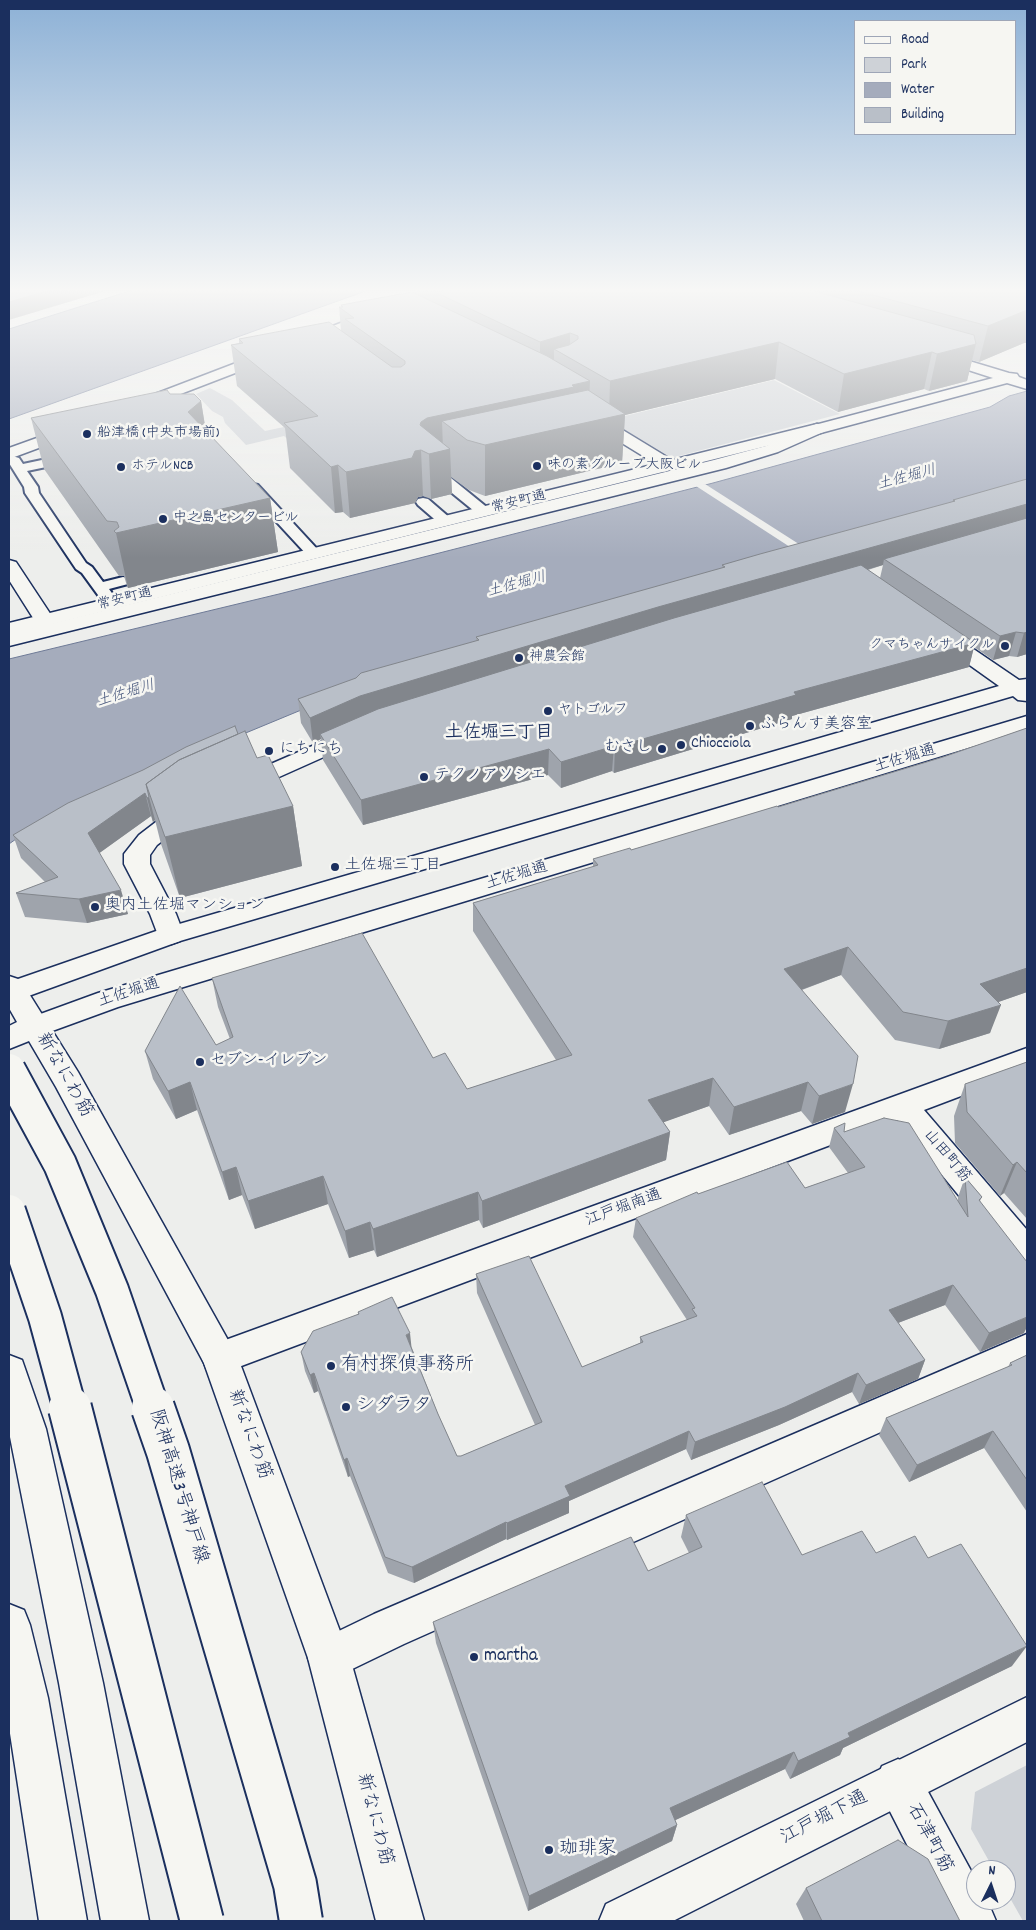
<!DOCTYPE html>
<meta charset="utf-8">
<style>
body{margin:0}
#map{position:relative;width:1036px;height:1930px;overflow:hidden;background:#edeeec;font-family:Dekko,sans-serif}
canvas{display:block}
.frame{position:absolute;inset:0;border:10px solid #1b2f5e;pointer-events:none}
.legend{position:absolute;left:854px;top:20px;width:162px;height:115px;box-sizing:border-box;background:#f6f6f2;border:1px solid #9ea6b7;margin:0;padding:6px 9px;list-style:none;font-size:15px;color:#1b2f5e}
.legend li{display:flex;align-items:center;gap:10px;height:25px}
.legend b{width:25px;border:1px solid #9ea6b7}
.north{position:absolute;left:966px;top:1860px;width:50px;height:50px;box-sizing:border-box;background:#f6f6f2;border:1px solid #9ea6b7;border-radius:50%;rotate:4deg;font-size:14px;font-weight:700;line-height:20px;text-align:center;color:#1b2f5e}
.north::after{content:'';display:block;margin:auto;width:18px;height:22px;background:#1b2f5e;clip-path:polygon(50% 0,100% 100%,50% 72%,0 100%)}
</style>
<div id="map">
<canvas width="1036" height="1930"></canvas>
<div class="frame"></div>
<ul class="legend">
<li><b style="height:6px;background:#f6f6f2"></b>Road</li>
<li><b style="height:14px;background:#ced2d7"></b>Park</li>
<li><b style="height:14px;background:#a5acbc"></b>Water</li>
<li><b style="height:14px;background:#b9bfc8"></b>Building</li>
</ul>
<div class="north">N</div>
</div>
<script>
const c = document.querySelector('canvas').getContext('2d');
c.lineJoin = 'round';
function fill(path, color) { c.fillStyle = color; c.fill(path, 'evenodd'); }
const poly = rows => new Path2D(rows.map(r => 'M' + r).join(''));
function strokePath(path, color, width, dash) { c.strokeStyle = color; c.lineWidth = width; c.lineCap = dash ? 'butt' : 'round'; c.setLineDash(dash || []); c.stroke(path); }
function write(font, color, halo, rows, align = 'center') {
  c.font = font + ' Dekko,"Klee One",sans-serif'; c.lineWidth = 5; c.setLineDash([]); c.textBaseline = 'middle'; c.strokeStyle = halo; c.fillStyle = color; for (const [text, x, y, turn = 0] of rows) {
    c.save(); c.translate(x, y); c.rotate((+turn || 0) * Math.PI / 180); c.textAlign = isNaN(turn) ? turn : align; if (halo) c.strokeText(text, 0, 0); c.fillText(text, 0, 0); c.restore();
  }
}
fill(poly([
 [774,380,840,414,675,457,669,456,608,420],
 [210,388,232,400,265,431,378,407,292,443,284,436,246,445,225,423,223,417,212,411,196,394],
 [1027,1765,1027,1921,1023,1921,1006,1891,1006,1870,994,1870,971,1829,975,1792]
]), '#ced2d7');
const water = poly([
 [139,288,374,288,9,419,9,329,139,288],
 [1027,391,1027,490,335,696,67,807,30,829,9,844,9,659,279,594,713,483,990,407,1009,396,1027,391]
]);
fill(water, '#a5acbc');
strokePath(water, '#6e7a96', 1);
fill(poly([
 [705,484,816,555,807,558,696,486]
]), '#edeeec');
const lane = poly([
 [70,454,76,458,75,461,27,471,38,487,39,493,86,563,92,567,103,582,123,577,128,578,130,581,128,584,109,589,119,603,116,606,106,606,82,573,76,569,25,493,24,487,9,463,9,455,19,458,23,464,70,454],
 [430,464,435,465,489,509,491,512,489,515,479,515,425,471,424,468,425,465,430,464],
 [253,484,258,485,318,550,320,553,318,556,308,556,248,491,246,488,248,485,253,484],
 [423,498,428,499,450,518,452,521,450,524,440,524,418,505,416,502,418,499,423,498]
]);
const street = poly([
 [592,413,598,415,672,460,817,424,823,426,825,429,823,432,9,635,9,623,656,464,586,421,584,418,586,415,592,413],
 [356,727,364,729,367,734,364,739,250,790,242,792,234,790,230,785,234,780,356,727],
 [187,803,196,805,199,810,196,815,157,845,150,855,150,864,176,914,184,935,180,941,171,944,162,941,158,935,150,914,124,864,124,854,139,835,178,805,187,803],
 [1027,1048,1027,1071,924,1110,1027,1230,1027,1268,1015,1264,897,1120,220,1374,207,1370,202,1358,207,1346,220,1342,1027,1048],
 [1027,1334,1027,1367,404,1644,344,1673,329,1679,314,1673,308,1658,314,1643,374,1614,1027,1334],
 [9,1604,24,1610,30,1625,48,1698,87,1921,39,1921,9,1727,9,1604],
 [898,1759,914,1766,976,1880,976,1900,987,1900,996,1921,946,1921,875,1782,882,1766,898,1759]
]);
const secondary = poly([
 [432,288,449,288,448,291,139,410,134,412,129,410,126,407,129,404,432,288],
 [936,351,1009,373,1017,374,1019,377,1027,380,1027,389,1007,383,817,434,811,432,809,429,811,426,993,378,931,358,929,355,931,352,936,351],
 [73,425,79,427,81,430,79,433,9,459,9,448,73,425],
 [9,560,16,562,55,621,52,625,45,627,38,625,35,621,9,580,9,560],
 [940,629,947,631,1019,680,1027,679,1027,701,1018,700,1013,696,180,941,23,998,13,1001,9,1000,9,976,18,979,162,929,999,686,933,639,930,635,933,631,940,629],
 [1027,716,1027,730,118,1007,44,1034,34,1038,24,1034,20,1027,24,1020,98,993,1027,716],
 [1027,1697,1027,1742,673,1921,599,1921,606,1904,1027,1697]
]);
const primary = poly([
 [13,981,23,984,78,1072,238,1358,350,1658,424,1921,376,1921,308,1658,204,1363,56,1087,29,1041,9,1049,9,1026,17,1022,9,1008,9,982,13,981],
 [9,1355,22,1360,46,1429,103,1683,149,1921,101,1921,59,1683,9,1432,9,1355]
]);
const highway = poly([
 [817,424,823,426,825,429,823,432,778,452,726,468,9,646,9,634,714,460,766,446,817,424]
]);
strokePath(lane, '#1b2f5e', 4);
strokePath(street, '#1b2f5e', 3);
strokePath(secondary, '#1b2f5e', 3);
strokePath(primary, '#1b2f5e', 3);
strokePath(highway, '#1b2f5e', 3);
fill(lane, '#f6f6f2');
fill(street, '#f6f6f2');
fill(secondary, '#f6f6f2');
fill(primary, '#f6f6f2');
fill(highway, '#f6f6f2');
const highwayBridgeFar1 = poly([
 [9,1070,60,1164,112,1290,153,1409],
 [9,1211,45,1317,70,1409]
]);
const highwayBridge = poly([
 [70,1408,202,1921],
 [153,1408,168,1451,295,1884,301,1921]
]);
strokePath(highwayBridgeFar1, '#1b2f5e', 36, []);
strokePath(highwayBridge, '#1b2f5e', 46, []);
strokePath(highwayBridgeFar1, '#f6f6f2', 32);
strokePath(highwayBridge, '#f6f6f2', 42);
fill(poly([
 [416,288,1027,288,1024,343,979,362,972,360,967,381,929,391,924,389,838,412,775,379,625,415,622,463,485,496,469,490,451,477,452,494,431,499,423,496,418,497,415,503,350,518,343,512,335,513,290,468,285,428,237,386,231,345,239,343,239,339,341,331,339,307,341,307,341,305,416,294],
 [170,394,201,401,206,431,270,498,278,552,128,588,127,586,124,576,119,576,44,469,31,418],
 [1027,479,1027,654,1017,657,1009,656,993,660,974,647,969,667,792,716,792,719,614,773,612,771,561,788,548,775,363,825,323,760,321,739,313,743,301,723,298,699,476,641,476,637,722,568,722,565,952,502,953,500],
 [883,565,880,578,868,570],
 [1027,728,1027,992,998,1002,990,1033,939,1049,895,1040,841,975,802,990,845,1112,812,1124,801,1111,729,1135,709,1106,663,1122,670,1132,666,1160,483,1228,479,1220,377,1257,374,1250,349,1258,328,1204,255,1229,242,1195,229,1200,197,1110,176,1119,153,1079,145,1051,216,1045,230,1039,218,1007,212,978,433,1058,467,1089,556,1060,473,931,473,903,593,867,593,859,631,850,778,807,943,757],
 [238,734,293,806,302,866,180,898,161,844,155,820,153,822,151,816,99,853,128,914,87,923,25,917,16,893,45,882,21,858,13,835],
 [1027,1062,1027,1219,1004,1193,1000,1196,955,1143,954,1116,965,1084],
 [834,1128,844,1132,958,1201,958,1197,965,1177,982,1197,980,1201,1024,1333,980,1352,945,1305,898,1323,925,1360,918,1379,859,1404,852,1392,779,1425,691,1460,686,1449,569,1501,569,1513,507,1540,506,1539,414,1583,388,1573,350,1476,348,1477,318,1391,314,1393,305,1371,301,1352,358,1314,358,1312,412,1348,438,1414,457,1456,461,1456,535,1425,477,1293,476,1274,582,1367,640,1343,640,1337,687,1320,633,1237,636,1218,698,1194,805,1188,848,1173,829,1147],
 [1027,1355,1027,1512,984,1448,909,1482,879,1435,886,1418,1008,1367,1010,1363],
 [686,1515,802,1555,876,1553,928,1558,1012,1666,843,1748,840,1755,790,1779,785,1769,675,1820,677,1825,672,1841,528,1911,436,1643,433,1622,648,1571,689,1553,681,1537],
 [806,1888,960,1921,804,1921,796,1904]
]), '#9fa4ac');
fill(poly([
 [58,288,115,288,9,320,9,302],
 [1027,310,1027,343,1024,343,979,362,988,326],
 [570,333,570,358,554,349,554,375,540,379,540,342],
 [779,342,775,379,625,415,622,463,485,496,485,445,442,421,443,450,450,449,452,494,431,499,429,454,422,451,421,422,427,418,590,381,588,422,609,417,610,381],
 [976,344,967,381,929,391,937,354],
 [932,352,924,389,838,412,844,374],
 [201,401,209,452,188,412],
 [421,450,423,496,418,497,415,503,350,518,346,472,415,451],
 [338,465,343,512,335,513,331,467],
 [270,498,278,552,128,588,116,533],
 [1027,504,1027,522,884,559,883,565,656,630,320,734,321,739,313,743,310,718,360,696,658,607],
 [1016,632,1009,656,993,660,1000,636],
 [1027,632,1027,654,1017,657,1024,633],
 [975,643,969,667,792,716,792,719,614,773,615,747,794,692],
 [614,746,612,771,561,788,561,762],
 [549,749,548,775,363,825,361,800],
 [145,793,151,816,94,857,88,833],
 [149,797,155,820,153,822,147,798],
 [293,806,302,866,180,898,165,837],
 [121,890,128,914,87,923,79,899],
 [848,947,841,975,779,998,784,969],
 [1027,968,1027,992,970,1012,980,984],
 [1001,1005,990,1033,939,1049,948,1021],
 [713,1078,709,1106,645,1129,648,1100],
 [190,1082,197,1110,176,1119,168,1091],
 [808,1082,801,1111,729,1135,734,1107],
 [853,1084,845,1112,812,1124,819,1096],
 [670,1132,666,1160,483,1228,482,1201],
 [1017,1162,1004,1193,1000,1196,1013,1165],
 [236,1167,242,1195,229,1200,222,1172],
 [323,1176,328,1204,255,1229,248,1201],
 [478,1192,479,1220,377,1257,373,1229],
 [370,1222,374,1250,349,1258,345,1231],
 [953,1285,945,1305,882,1329,889,1310],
 [1027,1317,1027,1327,1024,1333,980,1352,989,1333],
 [410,1333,412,1352,406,1335],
 [925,1360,918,1379,859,1404,866,1385],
 [314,1373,318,1391,314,1393,310,1375],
 [858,1373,852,1392,779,1425,691,1460,695,1442],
 [689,1431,686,1449,569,1501,569,1513,507,1540,507,1523,565,1486],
 [993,1431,984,1448,909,1482,917,1465],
 [347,1458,350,1476,348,1477,344,1460],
 [506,1522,506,1539,414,1583,412,1567],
 [1027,1646,1012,1666,843,1748,840,1755,790,1779,798,1761,848,1733],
 [794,1752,785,1769,665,1825,670,1808],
 [677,1825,672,1841,528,1911,529,1896]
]), '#82868c');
const building = poly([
 [9,288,58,288,9,302,9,288],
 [449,288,803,288,974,335,976,344,937,354,932,352,844,374,779,342,610,381,554,349,569,345,578,339,578,336,570,333,540,342,435,292,453,289,449,288],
 [847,288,1027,288,1027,310,988,326,847,288],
 [412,292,547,356,590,381,572,385,574,387,427,418,421,422,420,425,450,449,429,454,421,450,415,451,412,458,346,472,338,465,331,467,284,423,318,416,231,345,243,343,239,339,329,322,392,367,401,367,405,364,405,361,345,319,354,318,339,307,343,307,341,305,412,292],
 [167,390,170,394,194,394,201,401,188,412,270,498,116,533,114,531,119,527,117,522,107,521,31,418,167,390],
 [588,390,625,414,485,445,467,440,442,421,588,390],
 [1027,479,1027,504,658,607,360,696,310,718,298,699,356,678,361,673,479,640,476,637,725,567,722,565,760,554,955,501,953,500,1027,479],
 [1027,518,1027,632,1024,633,1016,632,1000,636,884,559,1027,518],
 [861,565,975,643,794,692,796,695,615,747,614,746,561,762,549,749,361,800,320,734,378,709,674,618,861,565],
 [235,726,238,734,179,760,146,784,149,797,147,798,145,793,88,833,121,890,79,899,16,893,58,877,13,835,68,803,143,770,186,747,235,726],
 [1027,728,1027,968,980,984,1001,1005,948,1021,903,1012,848,947,784,969,858,1056,853,1084,819,1096,808,1082,734,1107,713,1078,648,1100,670,1132,482,1201,478,1192,373,1229,370,1222,345,1231,323,1176,248,1201,236,1167,222,1172,190,1082,168,1091,145,1051,180,986,216,1045,233,1037,212,978,362,933,433,1058,445,1053,467,1089,572,1055,473,903,598,865,593,859,630,848,631,850,777,806,778,807,943,757,1027,728],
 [245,731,257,758,268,755,293,806,165,837,146,784,179,760,245,731],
 [1027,1062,1027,1173,1017,1162,1013,1165,967,1112,965,1084,1027,1062],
 [884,1118,909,1123,968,1217,965,1177,982,1197,979,1200,1027,1262,1027,1317,989,1333,953,1285,889,1310,925,1360,866,1385,858,1373,785,1407,695,1442,689,1431,565,1486,570,1496,507,1523,506,1522,412,1567,385,1557,347,1458,344,1460,314,1373,310,1375,301,1352,313,1331,359,1314,358,1312,392,1297,410,1333,406,1335,438,1414,457,1456,461,1456,542,1422,476,1274,529,1256,582,1367,643,1342,640,1337,697,1316,692,1309,695,1308,636,1218,697,1192,698,1194,787,1162,805,1188,865,1167,834,1128,845,1123,844,1132,884,1118],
 [1027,1355,1027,1480,993,1431,917,1465,886,1418,1012,1365,1010,1363,1027,1355],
 [762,1482,802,1555,862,1531,876,1553,915,1536,928,1558,961,1544,1027,1646,848,1733,850,1737,798,1761,794,1752,670,1808,677,1825,529,1896,433,1622,631,1537,648,1571,702,1547,686,1515,762,1482],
 [898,1840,928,1859,960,1921,822,1921,806,1888,898,1840]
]);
fill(building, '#b9bfc8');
strokePath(building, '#82868c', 1);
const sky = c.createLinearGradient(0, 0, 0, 558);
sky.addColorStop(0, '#8db1d6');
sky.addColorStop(0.52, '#f7f7f6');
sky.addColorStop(1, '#f7f7f600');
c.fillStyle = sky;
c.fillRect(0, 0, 1036, 558);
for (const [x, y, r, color] of [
 [87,434,5,"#1b2f5e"],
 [537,466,5,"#1b2f5e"],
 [121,467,5,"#1b2f5e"],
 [163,519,5,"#1b2f5e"],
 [1005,646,5,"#1b2f5e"],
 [519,658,5,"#1b2f5e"],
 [548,711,5,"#1b2f5e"],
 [750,726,5,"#1b2f5e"],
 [681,745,5,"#1b2f5e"],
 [662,749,5,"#1b2f5e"],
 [269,751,5,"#1b2f5e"],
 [424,777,5,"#1b2f5e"],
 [335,867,5,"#1b2f5e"],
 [95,907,5,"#1b2f5e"],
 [200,1062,5,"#1b2f5e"],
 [331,1366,5,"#1b2f5e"],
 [346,1407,5,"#1b2f5e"],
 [474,1657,5,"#1b2f5e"],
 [549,1850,5,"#1b2f5e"]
]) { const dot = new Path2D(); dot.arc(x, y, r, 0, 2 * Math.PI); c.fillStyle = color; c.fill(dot); strokePath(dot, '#f6f6f2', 2); }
write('14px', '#1b2f5e', '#f6f6f2', [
 ["船津橋 (中央市場前)",97,434],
 ["味の素グループ大阪ビル",547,466],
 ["ホテルNCB",131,467],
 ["中之島センタービル",173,519],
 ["クマちゃんサイクル",995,646,"right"],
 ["神農会館",529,658],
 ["ヤトゴルフ",558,711]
], 'left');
write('14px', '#1b2f5e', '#f6f6f2', [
 ["常安町通",519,503,-14],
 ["常安町通",125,600,-14]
]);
write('italic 15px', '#44547a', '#f6f6f2', [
 ["土佐堀川",907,479,-15],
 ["土佐堀川",517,586,-15],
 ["土佐堀川",126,695,-17]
]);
write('16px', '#1b2f5e', '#f6f6f2', [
 ["ふらんす美容室",760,726],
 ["Chiocciola",691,745],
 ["むさし",652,749,"right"],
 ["にちにち",279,751],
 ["テクノアソシエ",434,777],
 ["土佐堀三丁目",345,867],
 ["奥内土佐堀マンション",105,907],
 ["セブン-イレブン",210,1062]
], 'left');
write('16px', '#1b2f5e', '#f6f6f2', [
 ["土佐堀通",905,760,-17],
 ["土佐堀通",517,877,-17],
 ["土佐堀通",129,994,-18],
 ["山田町筋",946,1157,50],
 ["江戸堀南通",624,1209,-20]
]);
write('bold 18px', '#1b2f5e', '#f6f6f2', [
 ["土佐堀三丁目",499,735]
]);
write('19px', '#1b2f5e', '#f6f6f2', [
 ["新なにわ筋",63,1076,60],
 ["新なにわ筋",248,1435,70],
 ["阪神高速3号神戸線",177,1487,73],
 ["江戸堀下通",825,1819,-27],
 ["新なにわ筋",373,1820,75],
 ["石津町筋",928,1839,62]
]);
write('19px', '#1b2f5e', '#f6f6f2', [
 ["有村探偵事務所",341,1366],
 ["シダラタ",356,1407],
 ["martha",484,1657],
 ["珈琲家",559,1850]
], 'left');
</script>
